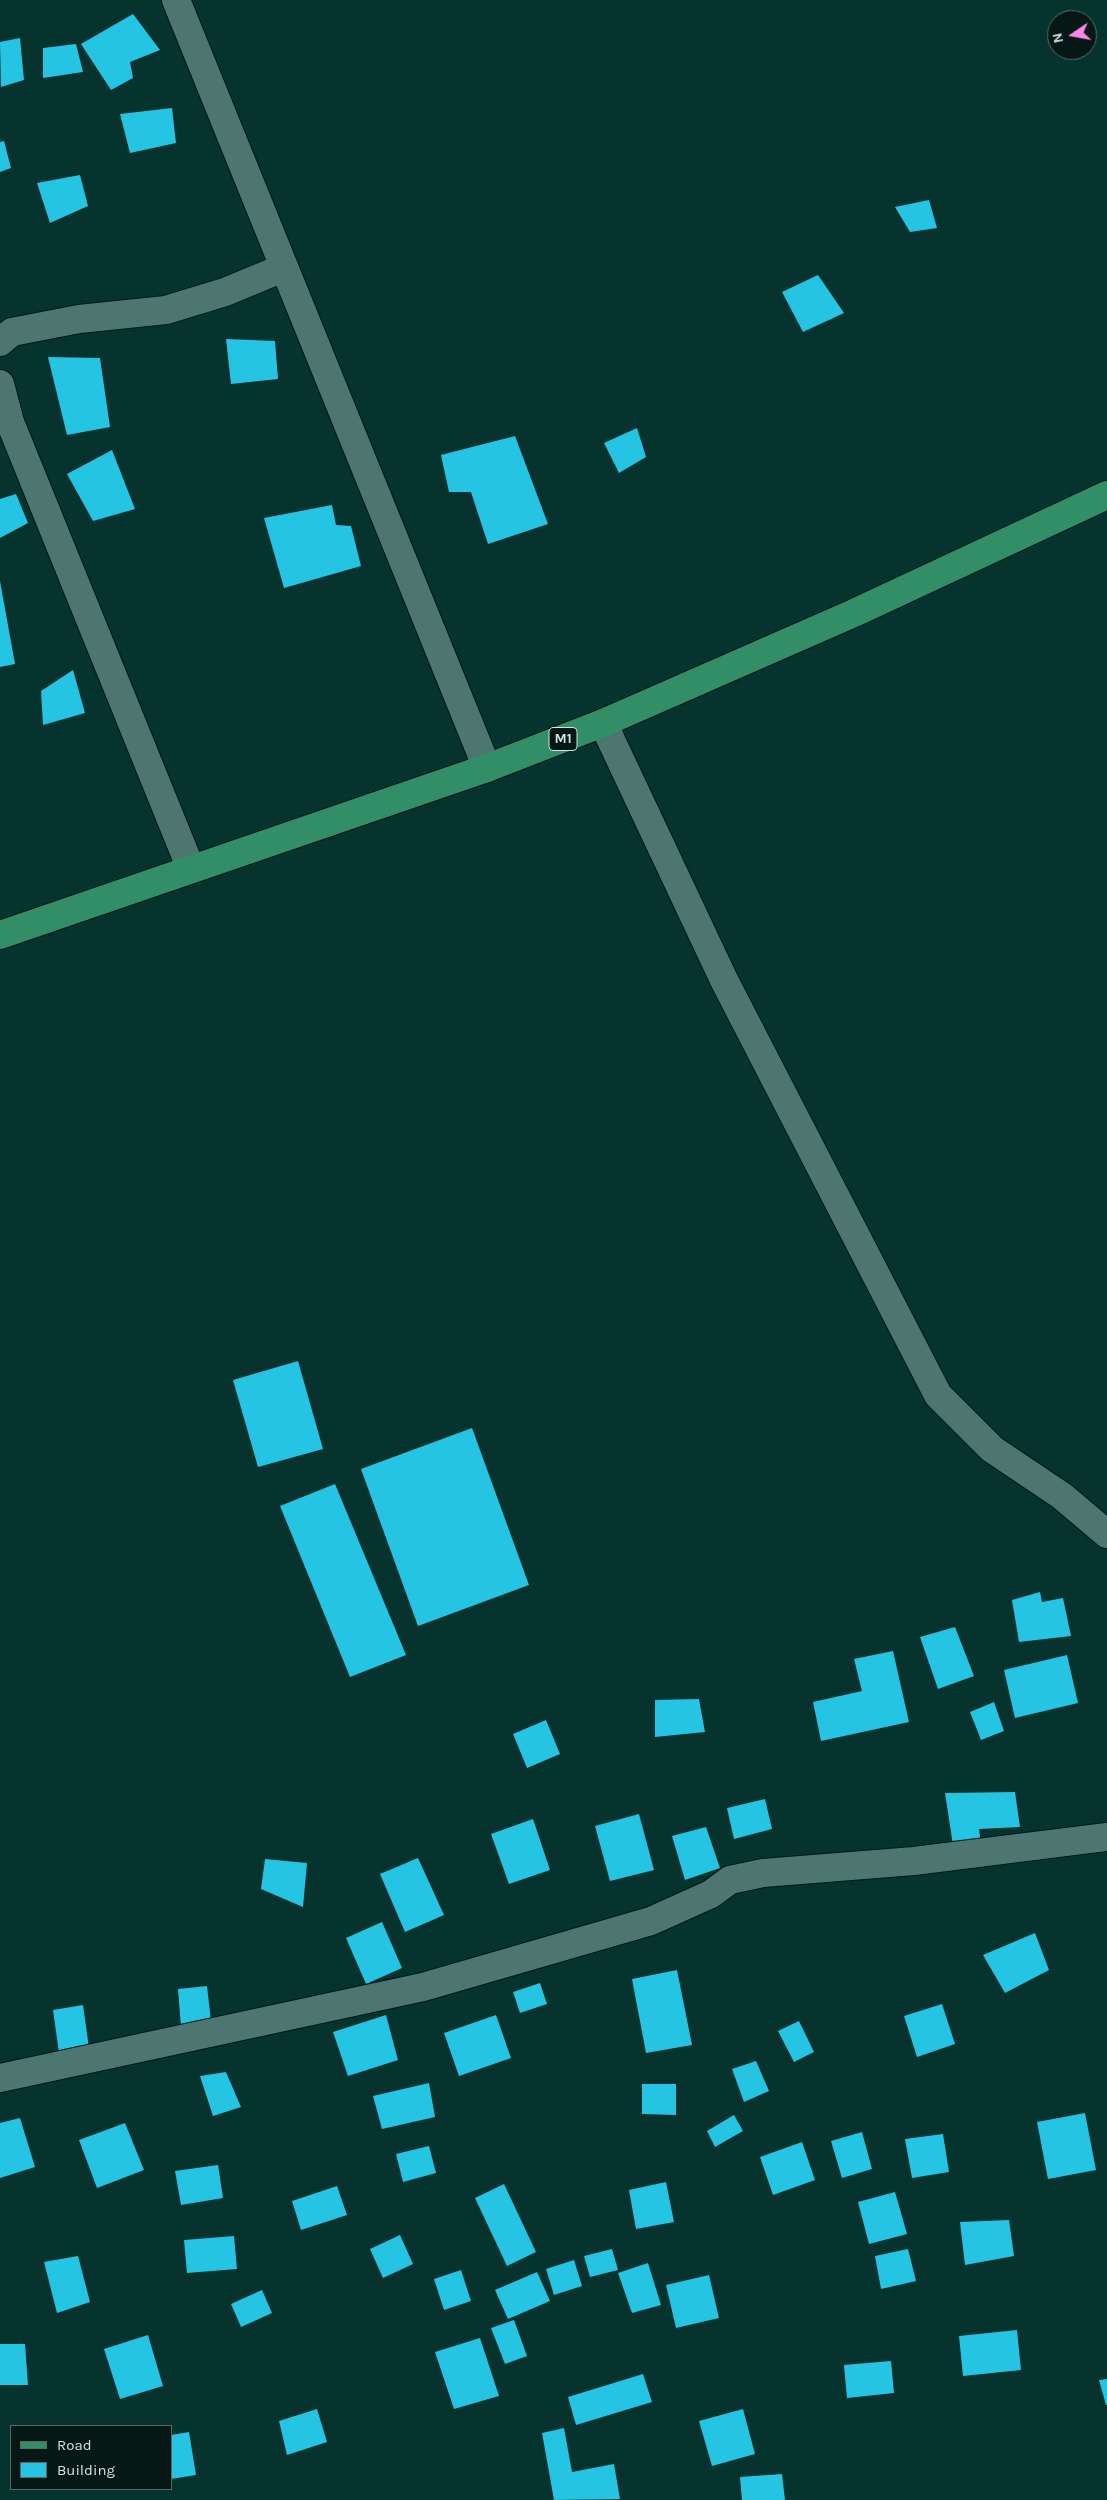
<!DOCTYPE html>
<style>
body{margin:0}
#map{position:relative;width:1107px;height:2500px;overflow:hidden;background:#06332e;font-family:Karla,sans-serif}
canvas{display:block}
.legend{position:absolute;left:10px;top:2425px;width:162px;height:65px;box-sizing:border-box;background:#061715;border:1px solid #566967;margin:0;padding:6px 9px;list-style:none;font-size:15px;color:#cfe5e1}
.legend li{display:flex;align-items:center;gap:10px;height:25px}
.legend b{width:25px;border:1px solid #566967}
.north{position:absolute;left:1047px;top:10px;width:50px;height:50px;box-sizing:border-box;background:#061715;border:1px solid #566967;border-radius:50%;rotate:258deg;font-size:14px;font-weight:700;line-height:20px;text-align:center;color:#cfe5e1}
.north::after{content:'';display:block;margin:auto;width:18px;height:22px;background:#fa87e7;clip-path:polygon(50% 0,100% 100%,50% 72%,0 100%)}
</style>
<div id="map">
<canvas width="1107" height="2500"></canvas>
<ul class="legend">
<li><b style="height:6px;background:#318e67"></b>Road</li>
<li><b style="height:14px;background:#25c4e3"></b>Building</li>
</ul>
<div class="north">N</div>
</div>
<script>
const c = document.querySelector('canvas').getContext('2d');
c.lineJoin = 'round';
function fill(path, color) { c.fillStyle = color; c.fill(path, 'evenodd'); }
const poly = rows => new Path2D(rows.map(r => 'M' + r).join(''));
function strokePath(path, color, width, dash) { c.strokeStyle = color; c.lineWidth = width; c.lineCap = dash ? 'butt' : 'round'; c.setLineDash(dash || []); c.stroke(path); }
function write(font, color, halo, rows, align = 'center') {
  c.font = font + ' Karla,sans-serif'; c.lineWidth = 5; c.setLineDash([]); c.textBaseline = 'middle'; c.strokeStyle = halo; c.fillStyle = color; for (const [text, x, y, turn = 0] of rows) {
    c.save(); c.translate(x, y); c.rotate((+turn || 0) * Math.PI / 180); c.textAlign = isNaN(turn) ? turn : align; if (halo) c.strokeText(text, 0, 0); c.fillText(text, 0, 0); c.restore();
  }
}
fill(poly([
 [133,14,160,50,130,62,133,78,111,90,81,44],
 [20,38,24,80,1,87,0,42],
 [76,44,83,72,43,78,43,48],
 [172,108,176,143,130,153,120,114],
 [4,141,11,168,0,172,0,142],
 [80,175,88,206,50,223,37,183],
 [929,200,937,228,910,232,895,207],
 [818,275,844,313,803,332,782,292],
 [226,339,275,341,278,379,231,384],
 [48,357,100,358,110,427,67,435],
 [637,428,646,457,619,473,604,443],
 [515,436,548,524,488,544,471,492,449,492,441,455],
 [112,450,135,509,93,521,67,474],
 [16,494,28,523,0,538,0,499],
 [332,505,336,525,351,526,361,566,284,588,264,518],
 [0,581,15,664,0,667],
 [73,670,85,713,43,725,41,691],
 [298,1361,323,1449,258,1467,233,1380],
 [472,1428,529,1585,418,1626,361,1469],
 [335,1484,406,1655,350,1677,280,1506],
 [1040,1592,1042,1602,1063,1598,1071,1636,1019,1642,1012,1600],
 [955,1627,974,1676,938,1689,920,1637],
 [893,1651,909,1722,821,1741,813,1702,862,1691,854,1659],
 [1067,1655,1078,1703,1015,1718,1004,1670],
 [699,1699,705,1732,655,1737,655,1700],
 [994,1702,1004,1731,981,1740,970,1712],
 [546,1720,560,1754,527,1768,513,1734],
 [1015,1792,1020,1827,979,1829,981,1845,953,1845,945,1793],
 [765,1799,772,1829,734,1839,727,1808],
 [639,1814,654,1870,610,1881,595,1826],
 [533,1819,550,1870,509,1884,491,1834],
 [706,1827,720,1868,685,1880,672,1836],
 [418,1858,444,1915,405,1932,380,1874],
 [265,1859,307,1863,303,1907,261,1889],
 [382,1922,402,1968,366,1984,346,1938],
 [1035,1933,1049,1970,1005,1993,983,1955],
 [677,1970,692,2045,646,2053,632,1979],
 [540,1983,547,2004,520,2013,513,1992],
 [207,1986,211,2021,181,2027,178,1989],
 [942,2004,955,2044,917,2057,904,2016],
 [83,2005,89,2048,59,2053,53,2010],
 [386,2015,398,2060,348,2076,333,2032],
 [496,2015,511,2058,459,2076,444,2033],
 [799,2021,814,2052,794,2062,778,2031],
 [756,2061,769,2091,744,2102,732,2069],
 [226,2072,241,2107,213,2116,200,2076],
 [429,2083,435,2117,382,2129,373,2096],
 [642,2084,676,2084,676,2115,642,2114],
 [1085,2113,1096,2170,1048,2179,1037,2122],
 [734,2115,743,2131,715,2147,707,2131],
 [20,2118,35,2167,0,2178,0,2123],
 [125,2123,144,2170,97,2188,79,2140],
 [862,2132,872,2169,842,2178,831,2141],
 [943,2134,949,2172,912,2178,905,2139],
 [802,2142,815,2180,773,2195,760,2157],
 [429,2146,436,2173,403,2182,396,2154],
 [218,2165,223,2198,181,2205,175,2171],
 [666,2182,674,2222,636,2229,629,2190],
 [504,2184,536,2252,507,2266,475,2198],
 [337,2186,347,2215,301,2230,292,2201],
 [895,2192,907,2234,869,2244,858,2202],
 [1009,2220,1014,2256,965,2265,960,2222],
 [400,2235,413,2264,383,2278,370,2249],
 [234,2236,237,2269,187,2273,184,2240],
 [612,2249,618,2270,590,2277,584,2256],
 [908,2249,916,2281,881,2289,875,2256],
 [78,2256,90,2302,57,2313,44,2262],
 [574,2260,582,2286,554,2295,546,2269],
 [648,2263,661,2305,632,2313,618,2273],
 [461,2270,471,2301,444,2310,434,2279],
 [537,2272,550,2301,508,2319,495,2290],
 [709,2275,719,2318,676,2328,666,2285],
 [262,2290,272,2313,241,2327,231,2304],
 [514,2320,527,2356,505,2364,491,2328],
 [1017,2330,1021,2370,963,2376,959,2336],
 [148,2335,163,2386,120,2399,104,2349],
 [480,2338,499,2396,454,2409,435,2352],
 [0,2344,25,2344,28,2385,0,2385],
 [891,2361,894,2393,847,2398,844,2365],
 [643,2374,652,2402,576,2425,568,2397],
 [1107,2379,1107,2405,1106,2405,1099,2380],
 [317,2409,327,2442,287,2455,279,2421],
 [743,2409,755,2454,712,2466,699,2421],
 [564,2428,572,2472,614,2464,620,2499,554,2500,542,2433],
 [189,2432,196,2475,171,2479,171,2435],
 [782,2474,785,2500,742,2500,740,2477]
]), '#25c4e3');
const minor = poly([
 [176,0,487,768],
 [0,342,12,332,79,319,166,310,225,292,283,268],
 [0,384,10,422,191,869],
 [603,723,724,980,938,1395,992,1449,1062,1496,1107,1534],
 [0,2078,423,1987,651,1921,711,1894,730,1880,763,1873,914,1861,1107,1837]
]);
const major = poly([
 [0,935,487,768,603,723,854,613,1107,495]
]);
strokePath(minor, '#001916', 30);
strokePath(major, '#001916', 30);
strokePath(minor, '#4d7671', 28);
strokePath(major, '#318e67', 28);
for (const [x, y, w] of [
 [563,739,28]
]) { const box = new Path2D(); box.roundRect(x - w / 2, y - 11.5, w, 23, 4); c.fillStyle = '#061715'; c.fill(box); strokePath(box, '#cfe5e1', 1); }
write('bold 14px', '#cfe5e1', null, [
 ["M1",563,739]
]);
</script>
